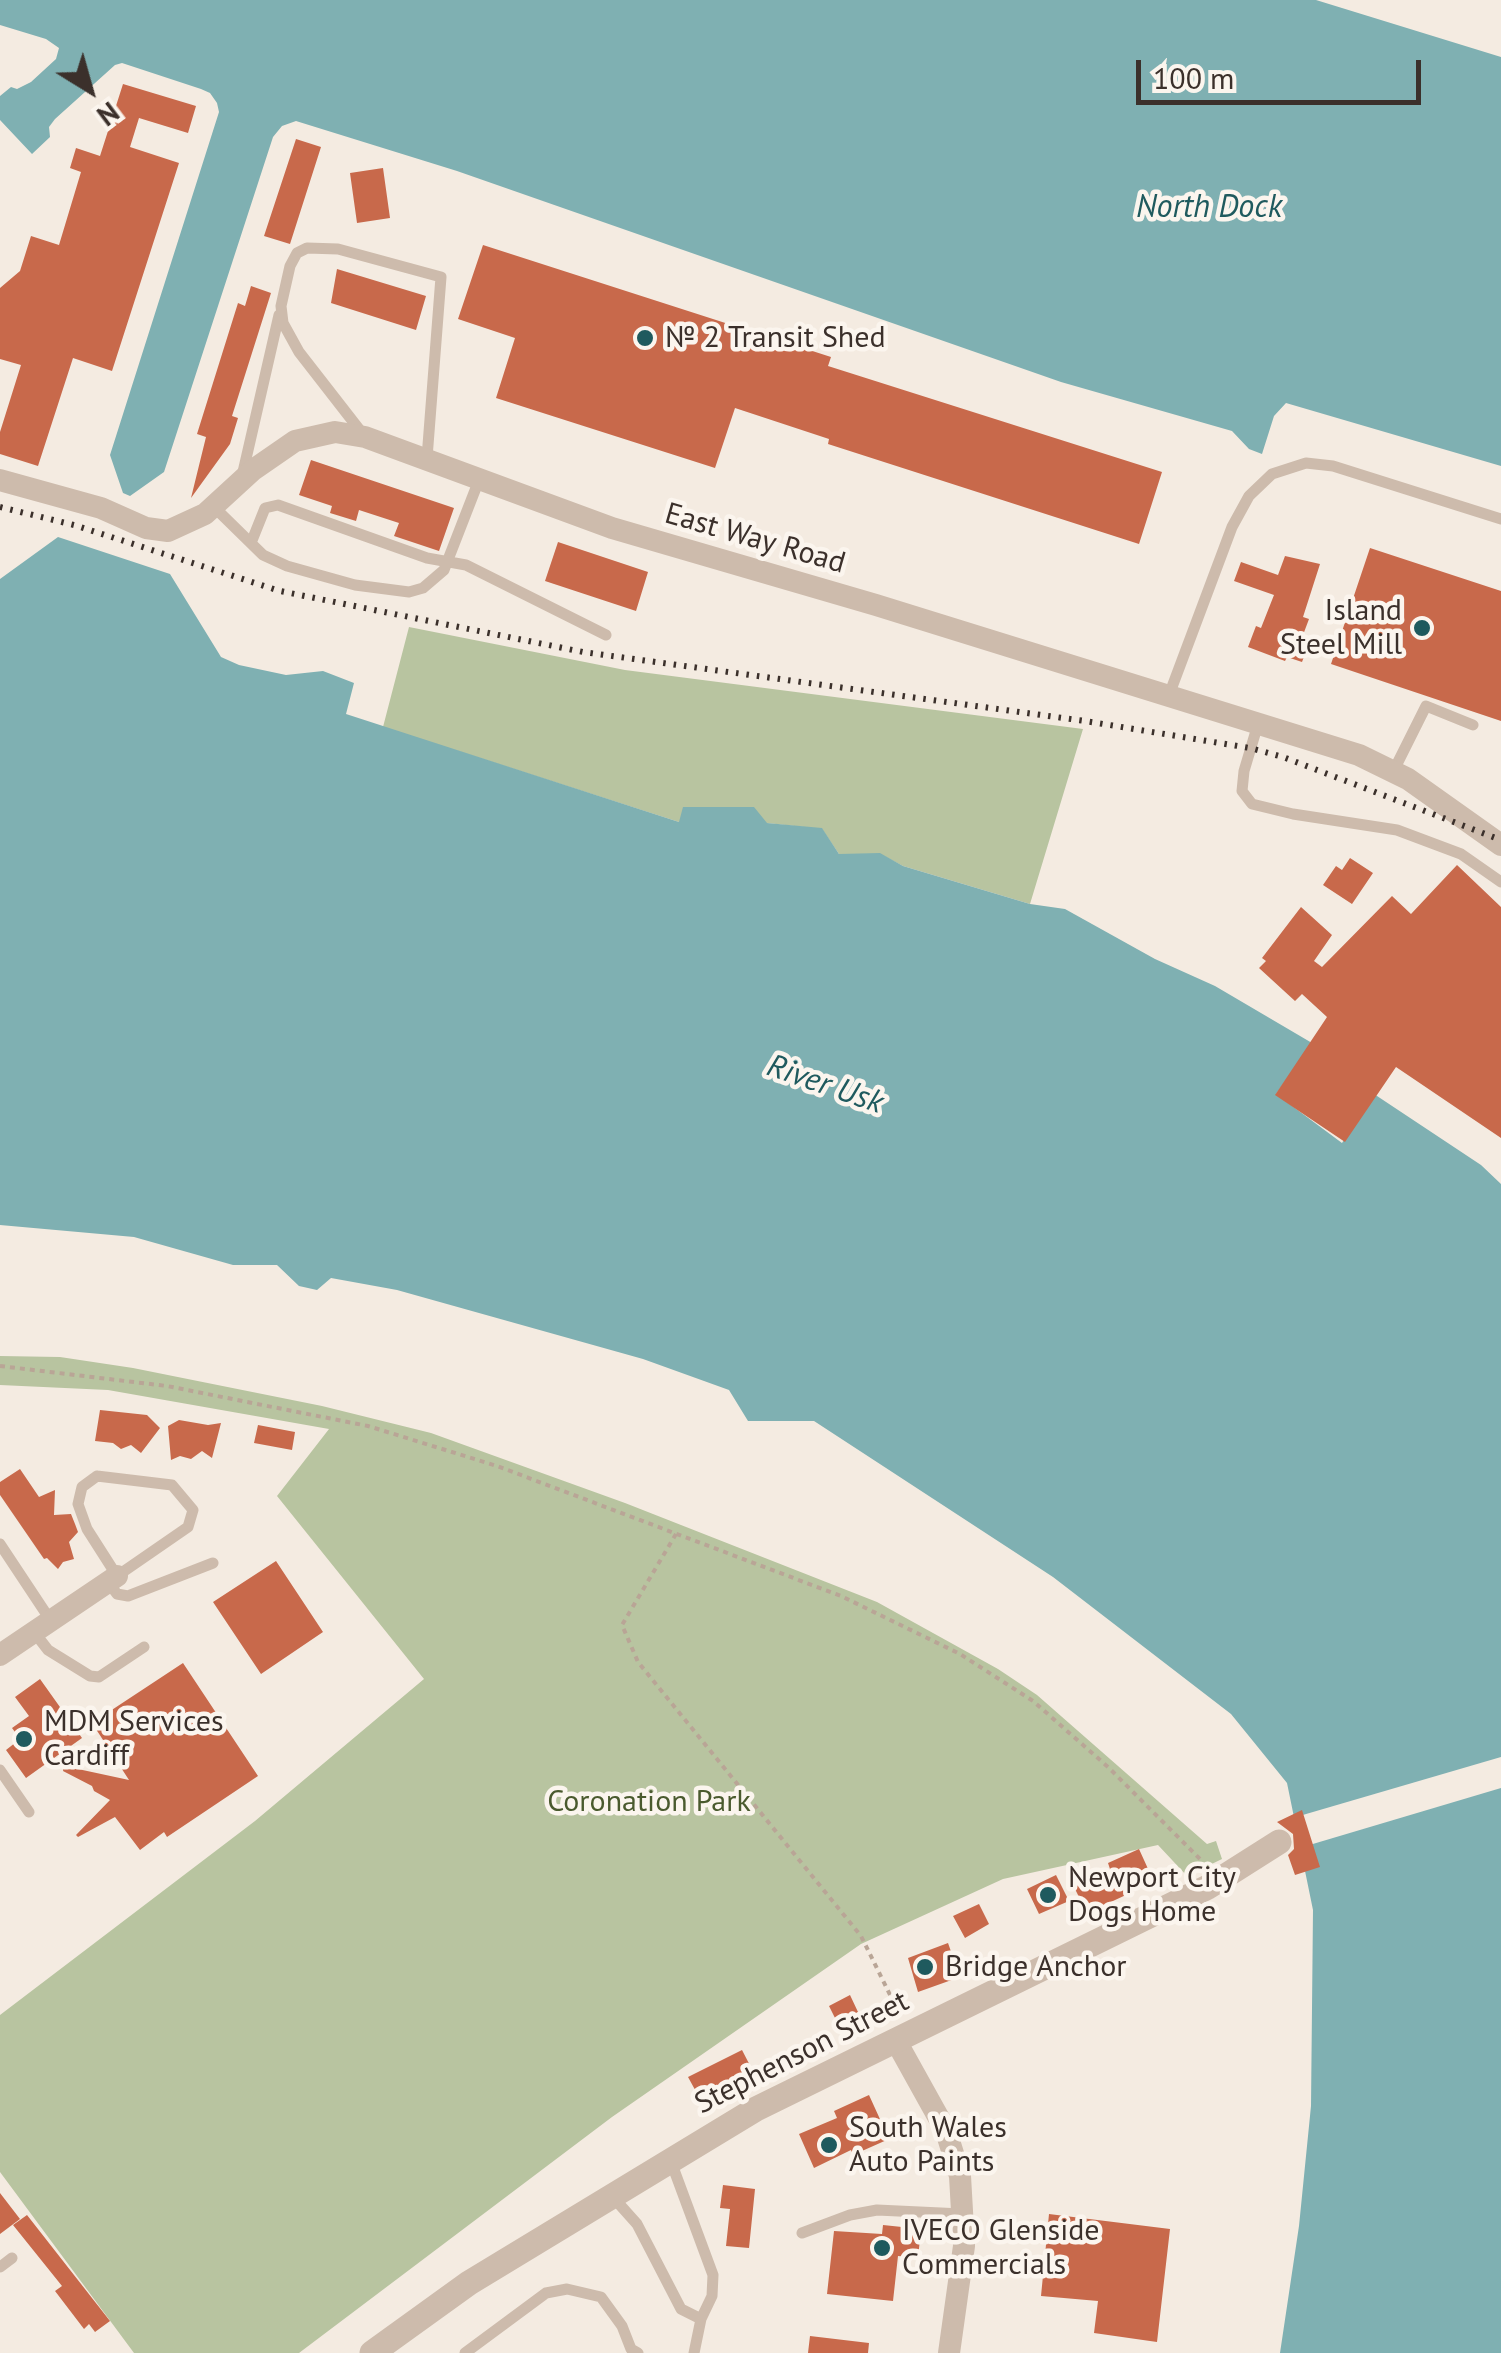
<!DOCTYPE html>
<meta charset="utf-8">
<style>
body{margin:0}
#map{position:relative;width:1501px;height:2353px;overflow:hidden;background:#f4ebe1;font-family:"PT Sans",sans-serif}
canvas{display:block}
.north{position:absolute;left:40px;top:40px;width:100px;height:100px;-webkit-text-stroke:8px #fbf5ee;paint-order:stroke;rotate:143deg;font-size:28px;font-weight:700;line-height:40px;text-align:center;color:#3b302b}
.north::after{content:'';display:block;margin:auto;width:35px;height:45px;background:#3b302b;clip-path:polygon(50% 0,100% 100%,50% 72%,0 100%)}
.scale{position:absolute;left:1136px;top:60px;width:285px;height:45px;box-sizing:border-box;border:5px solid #3b302b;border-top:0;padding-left:12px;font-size:30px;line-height:35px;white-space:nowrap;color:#3b302b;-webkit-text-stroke:8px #fbf5ee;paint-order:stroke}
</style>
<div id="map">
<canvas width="1501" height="2353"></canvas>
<div class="north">N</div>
<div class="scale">100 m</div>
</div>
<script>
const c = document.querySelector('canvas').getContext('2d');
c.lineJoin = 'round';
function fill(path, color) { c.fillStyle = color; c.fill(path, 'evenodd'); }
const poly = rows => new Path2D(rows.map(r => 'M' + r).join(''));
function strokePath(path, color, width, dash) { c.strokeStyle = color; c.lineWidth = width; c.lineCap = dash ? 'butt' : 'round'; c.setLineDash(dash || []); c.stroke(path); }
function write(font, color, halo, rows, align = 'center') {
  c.font = font + ' "PT Sans",sans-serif'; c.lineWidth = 9; c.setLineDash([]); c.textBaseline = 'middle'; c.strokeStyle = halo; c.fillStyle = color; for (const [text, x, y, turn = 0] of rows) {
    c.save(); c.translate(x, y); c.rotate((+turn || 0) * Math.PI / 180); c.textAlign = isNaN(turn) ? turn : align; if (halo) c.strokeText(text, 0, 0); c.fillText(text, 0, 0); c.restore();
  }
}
fill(poly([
 [409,627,625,670,1083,729,1030,904,903,866,880,854,839,854,822,829,767,823,679,822,383,727],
 [0,1356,60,1357,133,1368,322,1406,431,1433,625,1503,877,1602,998,1669,1037,1695,1207,1844,1216,1841,1222,1859,1187,1876,1158,1845,1003,1879,861,1944,612,2117,299,2353,134,2353,0,2172,0,2015,255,1821,424,1679,277,1496,329,1429,108,1390,0,1385]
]), '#b8c4a0');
fill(poly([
 [0,0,1316,0,1501,57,1501,466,1286,403,1274,416,1262,454,1249,449,1232,431,1061,382,457,171,296,121,282,126,273,137,164,472,130,496,123,493,110,455,219,112,217,103,210,93,201,89,122,63,115,65,55,119,49,127,50,137,32,154,0,120,0,96,11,87,17,89,31,82,56,59,59,48,46,39,0,25],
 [58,537,170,574,221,657,239,665,286,675,323,671,354,683,346,714,679,822,683,807,754,807,767,823,822,828,839,854,880,853,903,866,1030,904,1065,909,1155,959,1215,986,1312,1043,1276,1094,1342,1143,1374,1094,1481,1165,1501,1184,1501,2353,1280,2353,1299,2226,1311,2106,1313,1910,1287,1783,1231,1714,1053,1577,814,1421,748,1421,729,1390,643,1359,397,1290,331,1278,317,1290,299,1286,277,1265,233,1265,134,1237,0,1225,0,579]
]), '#7fb0b2');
fill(poly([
 [1501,1757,1501,1788,1296,1849,1289,1819]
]), '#f4ebe1');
fill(poly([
 [123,84,196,106,188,133,139,118,130,147,179,163,112,371,73,358,38,466,0,454,0,432,21,365,0,359,0,288,20,271,31,236,59,245,81,172,70,168,76,148,100,156],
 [296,139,321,147,290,244,264,236],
 [383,168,390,218,357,223,350,173],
 [483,245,831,357,828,366,1162,472,1139,544,828,444,829,439,735,408,715,468,496,398,515,338,458,319],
 [337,269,426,296,416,330,331,303],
 [251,286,271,293,232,416,238,418,230,444,191,498,206,437,197,434,238,303,245,306],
 [311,460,454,508,439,551,394,536,399,523,359,510,356,521,330,513,332,506,299,495],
 [558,542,648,572,636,611,545,581],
 [1370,548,1501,591,1501,721,1331,664],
 [1285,556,1320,564,1303,617,1309,619,1303,635,1311,638,1302,662,1287,657,1285,661,1248,647,1256,626,1261,628,1274,595,1234,581,1241,562,1278,575],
 [1350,858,1373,873,1352,904,1323,885,1336,866,1342,870],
 [1457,865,1501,907,1501,1138,1396,1067,1345,1142,1275,1095,1327,1017,1302,994,1295,1001,1259,968,1266,961,1262,958,1301,907,1332,935,1314,961,1322,967,1392,896,1411,914],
 [100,1410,147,1415,160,1428,141,1453,131,1445,121,1449,113,1443,95,1441],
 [179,1420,208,1425,221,1423,212,1458,202,1451,191,1459,180,1456,171,1460,168,1426],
 [258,1425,295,1432,292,1450,254,1443],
 [20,1469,39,1497,55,1490,54,1515,71,1514,75,1524,78,1532,69,1542,74,1559,63,1562,58,1569,47,1558,44,1559,0,1495,0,1482],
 [276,1561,323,1632,261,1674,213,1602],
 [183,1663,258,1776,167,1837,164,1832,140,1850,115,1817,78,1837,76,1835,110,1800,94,1791,92,1786,63,1771,64,1766,129,1780,92,1723],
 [40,1679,82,1738,26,1778,6,1750,20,1739,12,1728,29,1716,15,1697],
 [1302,1810,1320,1867,1295,1875,1288,1855,1294,1849,1293,1834,1277,1822],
 [1139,1849,1154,1882,1087,1913,1074,1887,1110,1869,1108,1863],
 [1056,1875,1069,1901,1039,1914,1027,1889],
 [979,1904,989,1924,965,1938,953,1916],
 [948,1943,960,1977,918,1992,908,1958],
 [850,1995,858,2012,837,2022,829,2006],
 [742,2050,758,2081,705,2108,688,2077],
 [869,2095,889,2139,853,2155,851,2150,814,2168,799,2134,837,2118,834,2111],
 [723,2185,755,2189,749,2248,726,2246,730,2209,720,2208],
 [0,2193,20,2219,0,2234],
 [1049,2214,1170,2229,1157,2342,1094,2333,1098,2301,1041,2296],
 [27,2215,110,2321,95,2332,89,2324,84,2329,55,2291,62,2286,13,2225],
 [883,2225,921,2229,918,2258,898,2256,893,2301,827,2294,834,2231,882,2234],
 [810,2336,869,2343,868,2353,808,2353]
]), '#c8694b');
strokePath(poly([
 [0,1366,167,1386,368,1426,497,1466,841,1596,960,1654,1033,1701,1108,1767,1203,1862],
 [676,1534,622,1625,638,1662,861,1936,901,2017]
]), '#b9a596', 4, [5, 5]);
strokePath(poly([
 [362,433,299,352,283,323,281,306,290,266,297,253,307,248,338,249,441,277,427,458],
 [243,472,279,315],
 [214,507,263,555,287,566,355,585,409,592,423,588,444,570,479,480],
 [251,543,265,508,278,505,427,558,466,565,606,635],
 [1169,695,1232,527,1249,496,1272,474,1306,463,1333,466,1501,519],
 [1258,724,1244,771,1242,791,1252,804,1293,814,1397,830,1461,854,1501,882],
 [1394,770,1426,706,1473,725],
 [97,1476,172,1485,193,1510,188,1527,117,1576,87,1529,78,1504,82,1487,97,1476],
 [0,1544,51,1621],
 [108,1582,117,1594,128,1596,213,1563],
 [34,1632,48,1650,90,1676,99,1677,144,1647],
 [0,1770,29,1812],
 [612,2196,637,2224,681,2309,701,2319,712,2296,713,2275,670,2159],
 [802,2233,850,2215,877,2210,962,2214],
 [0,2267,12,2258],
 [465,2353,546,2293,567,2289,601,2297,622,2326,631,2349,638,2353],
 [694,2353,701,2319]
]), '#cdbbac', 11);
strokePath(poly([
 [0,480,101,508,146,528,168,531,205,514,253,470,295,441,335,432,365,437,612,528,876,605,1359,755,1408,779,1501,845],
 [0,1655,117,1576],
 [896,2041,946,2131,960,2176,964,2246,949,2353]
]), '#cdbbac', 22);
strokePath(poly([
 [372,2353,469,2283,756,2109,1208,1887,1279,1842]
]), '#cdbbac', 25);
strokePath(poly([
 [0,507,74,525,280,591,583,652,1085,721,1250,748,1283,757,1501,840]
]), '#3b302b', 6, [2.5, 8]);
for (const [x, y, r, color] of [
 [645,338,10,"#1f5a5e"],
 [1422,628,10,"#1f5a5e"],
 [24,1739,10,"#1f5a5e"],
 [1048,1895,10,"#1f5a5e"],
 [925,1967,10,"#1f5a5e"],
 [829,2145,10,"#1f5a5e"],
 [882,2248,10,"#1f5a5e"]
]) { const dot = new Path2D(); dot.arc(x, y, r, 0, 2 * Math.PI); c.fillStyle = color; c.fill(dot); strokePath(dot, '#fbf5ee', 4); }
write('30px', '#3b302b', '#fbf5ee', [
 ["№ 2 Transit Shed",665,338],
 ["Island",1402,611,"right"],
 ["Steel Mill",1402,645,"right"],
 ["MDM Services",44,1722],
 ["Cardiff",44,1756],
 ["Newport City",1068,1878],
 ["Dogs Home",1068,1912],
 ["Bridge Anchor",945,1967],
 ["South Wales",849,2128],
 ["Auto Paints",849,2162],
 ["IVECO Glenside",902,2231],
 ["Commercials",902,2265]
], 'left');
write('30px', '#3b302b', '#fbf5ee', [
 ["East Way Road",755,539,16],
 ["Stephenson Street",802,2053,-27]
]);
write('30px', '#4a5a2e', '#fbf5ee', [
 ["Coronation Park",649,1802]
]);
write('italic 32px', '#1f5a5e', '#fbf5ee', [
 ["North Dock",1209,208],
 ["River Usk",825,1085,19]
]);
</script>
